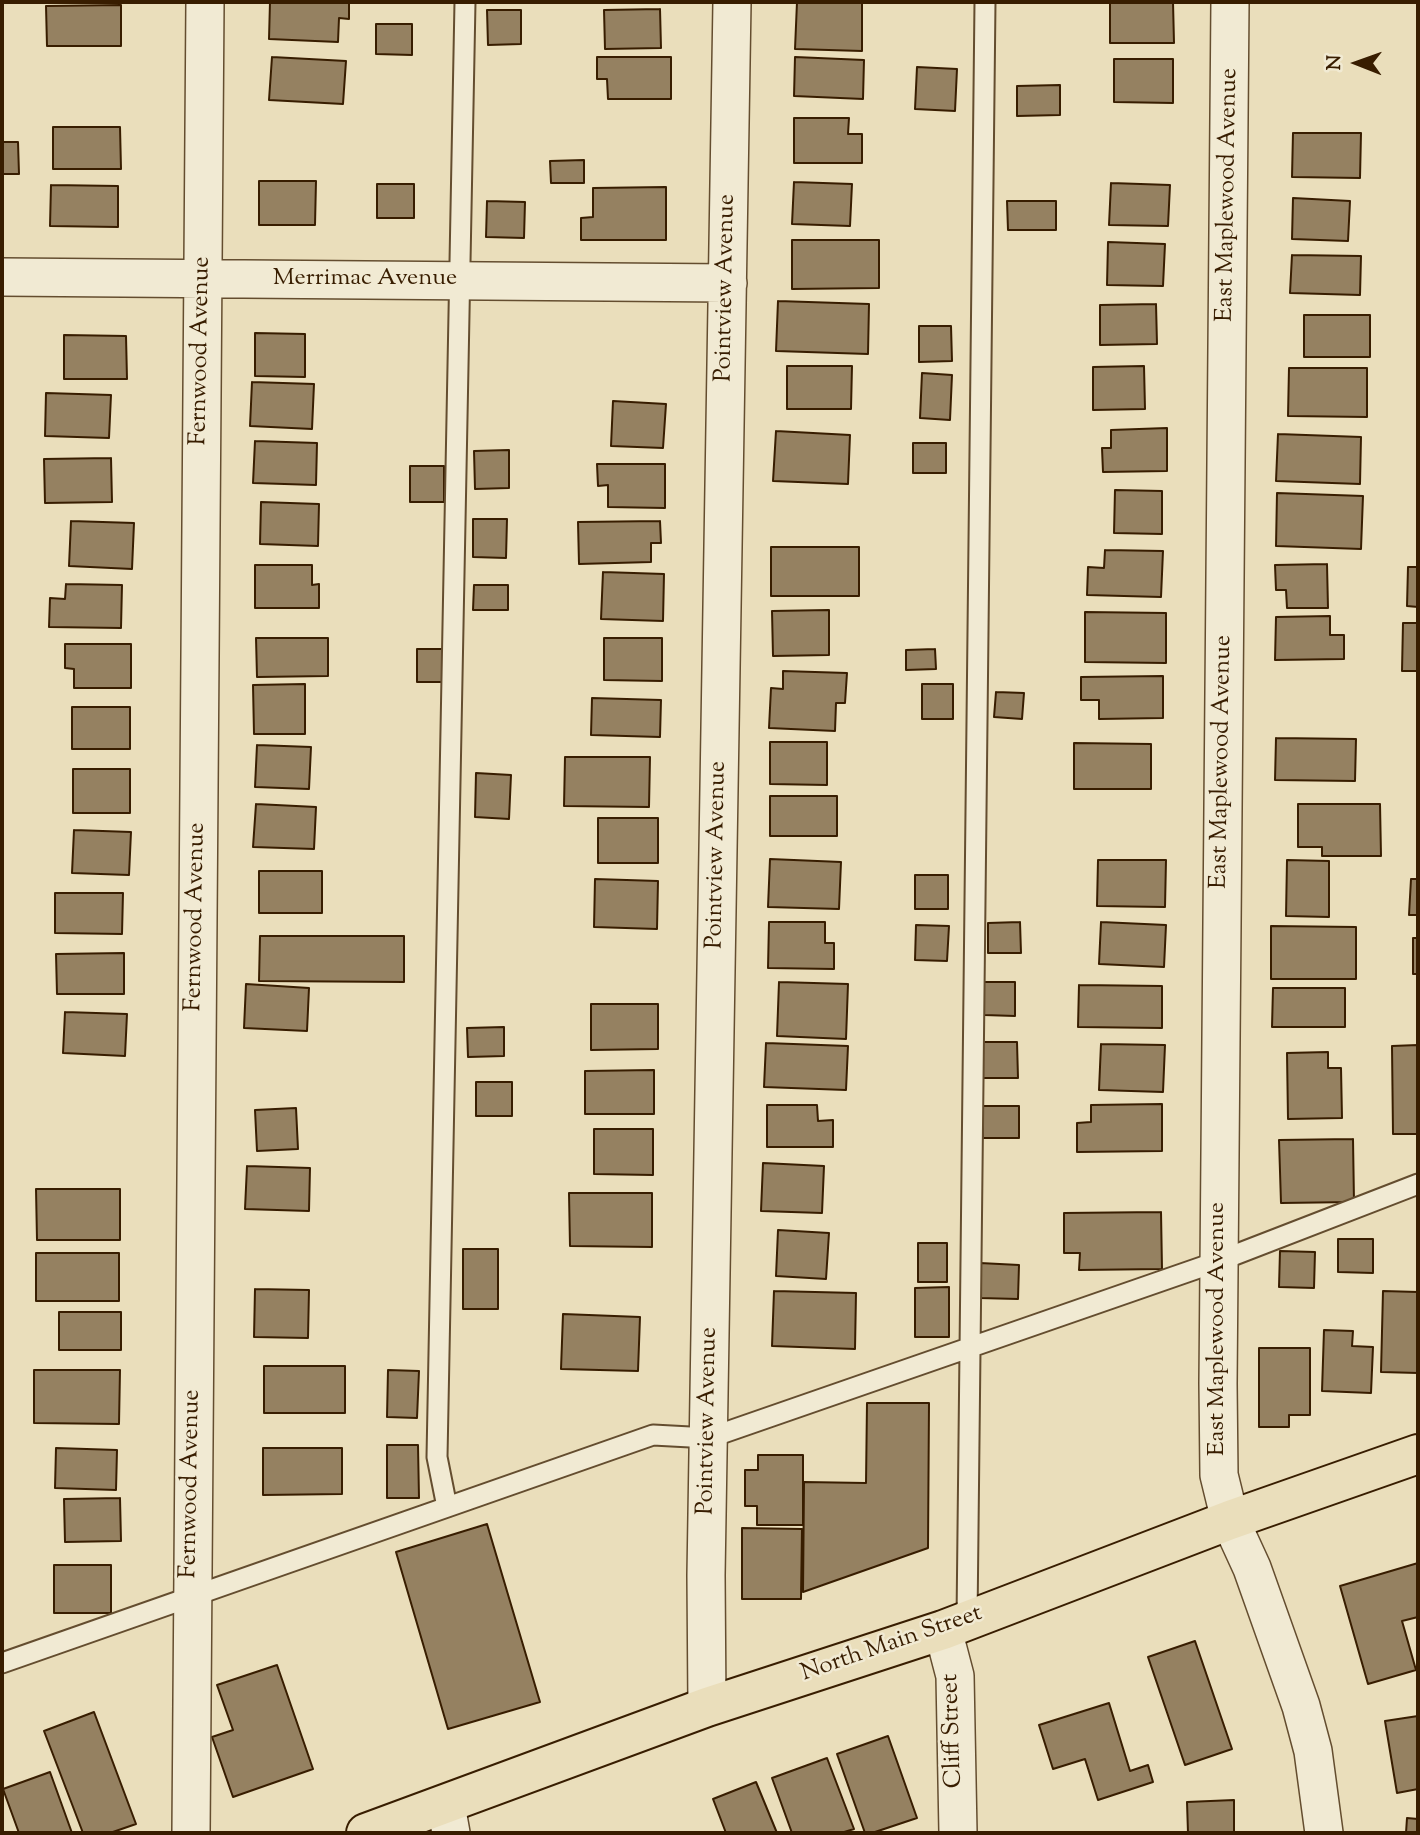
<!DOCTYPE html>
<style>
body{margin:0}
#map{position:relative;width:1420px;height:1835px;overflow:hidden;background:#eadebb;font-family:"Sorts Mill Goudy",serif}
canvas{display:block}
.frame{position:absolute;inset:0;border:4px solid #381d00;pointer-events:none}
.north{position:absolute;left:1322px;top:28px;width:70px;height:70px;-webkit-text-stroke:5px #f1ead3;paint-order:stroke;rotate:271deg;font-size:19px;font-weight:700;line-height:28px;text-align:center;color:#381d00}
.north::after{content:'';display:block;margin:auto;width:24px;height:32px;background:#381d00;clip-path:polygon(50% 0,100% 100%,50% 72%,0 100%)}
</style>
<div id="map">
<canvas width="1420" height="1835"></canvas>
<div class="frame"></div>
<div class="north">N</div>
</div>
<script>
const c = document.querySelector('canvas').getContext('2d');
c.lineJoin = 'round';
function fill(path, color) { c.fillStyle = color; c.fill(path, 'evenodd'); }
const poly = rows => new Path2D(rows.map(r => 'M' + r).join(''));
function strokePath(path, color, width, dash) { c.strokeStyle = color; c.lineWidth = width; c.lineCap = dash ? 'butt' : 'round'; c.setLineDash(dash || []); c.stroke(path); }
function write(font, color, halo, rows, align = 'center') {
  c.font = font + ' "Sorts Mill Goudy",serif'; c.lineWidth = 5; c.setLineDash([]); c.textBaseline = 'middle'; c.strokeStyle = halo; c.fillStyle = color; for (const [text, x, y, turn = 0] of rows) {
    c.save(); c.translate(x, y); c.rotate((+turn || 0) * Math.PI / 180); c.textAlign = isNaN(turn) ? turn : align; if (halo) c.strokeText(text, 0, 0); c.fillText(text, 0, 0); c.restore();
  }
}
const building = poly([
 [270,2,349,2,349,19,339,18,338,42,269,39,270,2],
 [797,2,862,2,862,51,795,49,797,2],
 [1110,2,1173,2,1174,43,1110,43,1110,2],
 [121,5,121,46,47,46,46,6,121,5],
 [660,9,661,48,605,49,604,10,660,9],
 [487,10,521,10,521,44,488,45,487,10],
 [376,24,412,24,412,55,376,54,376,24],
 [272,57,346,61,343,104,269,100,272,57],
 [597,57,671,57,671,99,608,99,607,79,597,79,597,57],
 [795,57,864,60,863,99,794,96,795,57],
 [1114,59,1173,59,1173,103,1114,102,1114,59],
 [917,67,957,69,955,111,915,109,917,67],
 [1060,85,1060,115,1017,116,1017,86,1060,85],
 [794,118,849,118,848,134,862,134,862,163,794,163,794,118],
 [53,127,120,127,121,169,53,169,53,127],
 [1293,133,1361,133,1360,178,1292,177,1293,133],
 [2,142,18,142,19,174,2,174,2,142],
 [584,160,584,183,551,183,550,161,584,160],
 [259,181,316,181,315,225,259,225,259,181],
 [794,182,852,184,850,226,792,224,794,182],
 [1111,183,1170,185,1168,226,1109,225,1111,183],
 [377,184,414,184,414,218,377,218,377,184],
 [51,185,118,186,118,227,50,226,51,185],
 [666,187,666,240,581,240,581,218,593,217,593,188,666,187],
 [1293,198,1350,201,1348,241,1292,239,1293,198],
 [487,201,525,202,524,238,486,237,487,201],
 [1007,201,1056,201,1056,230,1008,230,1007,201],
 [792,240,879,240,879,288,792,289,792,240],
 [1108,242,1165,244,1163,286,1107,285,1108,242],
 [1292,255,1361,256,1360,295,1290,293,1292,255],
 [778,301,869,304,868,354,776,351,778,301],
 [1156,304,1157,344,1100,345,1100,305,1156,304],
 [1304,315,1370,315,1370,357,1304,357,1304,315],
 [919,326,951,326,952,361,919,362,919,326],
 [255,333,305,334,305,377,255,376,255,333],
 [64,335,126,336,127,379,64,379,64,335],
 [787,366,852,366,851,409,787,409,787,366],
 [1144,366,1145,409,1093,410,1093,367,1144,366],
 [1289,368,1367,368,1367,417,1288,416,1289,368],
 [922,373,952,375,950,420,920,418,922,373],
 [252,382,314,384,312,429,250,426,252,382],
 [46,393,111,395,109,438,45,436,46,393],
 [613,401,666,404,663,448,611,446,613,401],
 [1167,428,1167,471,1103,472,1102,448,1111,448,1111,430,1167,428],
 [776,431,850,435,848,484,773,481,776,431],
 [1278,434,1361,437,1360,484,1276,481,1278,434],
 [255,441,317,443,316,485,253,483,255,441],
 [913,443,946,443,946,473,913,473,913,443],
 [509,450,509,488,475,489,474,451,509,450],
 [111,458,112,502,45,503,44,459,111,458],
 [597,464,665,464,665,508,608,507,608,485,598,486,597,464],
 [410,466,444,466,444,502,410,502,410,466],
 [1115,490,1162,491,1162,534,1114,533,1115,490],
 [1277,493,1363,496,1361,549,1276,546,1277,493],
 [261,502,319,504,318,546,260,544,261,502],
 [473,519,507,519,506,558,473,557,473,519],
 [71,521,134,523,132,569,69,566,71,521],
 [660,521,661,543,651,543,651,562,579,564,578,522,660,521],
 [771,547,859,547,859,596,771,596,771,547],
 [1105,550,1163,551,1161,597,1087,595,1088,567,1104,568,1105,550],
 [1327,564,1328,608,1287,608,1286,590,1276,590,1275,565,1327,564],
 [255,565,312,565,312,585,319,584,319,608,255,608,255,565],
 [1408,567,1418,567,1418,607,1407,606,1408,567],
 [603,572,664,574,663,621,601,619,603,572],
 [66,584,122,585,121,628,49,627,50,598,65,599,66,584],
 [474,585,508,585,508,610,473,610,474,585],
 [829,610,829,655,773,656,772,611,829,610],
 [1085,612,1166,613,1166,663,1085,662,1085,612],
 [1330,616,1330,635,1344,635,1344,659,1275,660,1276,617,1330,616],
 [1403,623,1418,623,1418,671,1402,671,1403,623],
 [256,638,328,638,328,676,257,677,256,638],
 [604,638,662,638,662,681,604,680,604,638],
 [65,644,131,644,131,688,74,688,74,669,65,668,65,644],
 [417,649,444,649,445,682,417,682,417,649],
 [935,649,936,669,906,670,906,650,935,649],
 [783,671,847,673,845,703,836,703,835,731,769,728,771,688,783,689,783,671],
 [1163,676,1163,718,1099,719,1099,700,1081,700,1081,677,1163,676],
 [305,684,305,734,254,734,253,685,305,684],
 [922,684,953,684,953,719,922,719,922,684],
 [996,692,1024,693,1022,719,994,717,996,692],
 [592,698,661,700,660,737,591,735,592,698],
 [72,707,130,707,130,749,72,749,72,707],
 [1276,738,1356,739,1355,781,1275,780,1276,738],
 [770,742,827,742,827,785,770,784,770,742],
 [1074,743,1151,744,1151,789,1074,789,1074,743],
 [257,745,311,747,309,789,255,787,257,745],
 [565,757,650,757,649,807,564,806,565,757],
 [73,769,130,769,130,813,73,813,73,769],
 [476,773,511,775,509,819,475,817,476,773],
 [770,796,837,796,837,836,770,836,770,796],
 [256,804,316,807,314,849,253,847,256,804],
 [1298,804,1380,804,1381,856,1322,856,1322,847,1298,847,1298,804],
 [598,818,658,818,658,863,598,863,598,818],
 [74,830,131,832,129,875,72,873,74,830],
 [770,859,841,862,839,909,768,907,770,859],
 [1098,860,1166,860,1165,907,1097,906,1098,860],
 [1287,860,1329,861,1329,917,1286,916,1287,860],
 [259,871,322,871,322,913,259,913,259,871],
 [915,875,948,875,948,909,915,909,915,875],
 [595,879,658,881,657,929,594,927,595,879],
 [1411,879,1418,879,1418,915,1409,915,1411,879],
 [55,893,123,893,122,934,55,933,55,893],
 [769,922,825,922,825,943,834,943,834,969,768,968,769,922],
 [1020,922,1021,953,988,953,988,923,1020,922],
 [1101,922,1166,925,1164,967,1099,964,1101,922],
 [916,925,949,926,947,961,915,960,916,925],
 [1271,926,1356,927,1356,979,1271,979,1271,926],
 [260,936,404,936,404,982,259,981,260,936],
 [1413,938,1418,938,1418,974,1413,974,1413,938],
 [124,953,124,994,57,994,56,954,124,953],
 [779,982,848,984,846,1039,777,1036,779,982],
 [984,982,1015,982,1015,1016,984,1015,984,982],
 [246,984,309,988,307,1031,244,1028,246,984],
 [1079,985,1162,986,1162,1028,1078,1027,1079,985],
 [1273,988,1345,988,1345,1027,1272,1027,1273,988],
 [591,1004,658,1004,658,1049,591,1050,591,1004],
 [65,1012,127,1014,125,1056,63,1053,65,1012],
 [504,1027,504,1056,468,1057,467,1028,504,1027],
 [981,1042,1017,1042,1018,1078,982,1078,981,1042],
 [766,1043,848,1046,846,1090,764,1087,766,1043],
 [1101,1044,1165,1045,1163,1092,1099,1090,1101,1044],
 [1418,1045,1418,1134,1393,1134,1392,1046,1418,1045],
 [1328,1052,1328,1068,1341,1068,1342,1118,1288,1119,1287,1053,1328,1052],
 [654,1070,654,1114,585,1114,585,1071,654,1070],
 [476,1082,512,1082,512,1116,476,1116,476,1082],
 [1162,1104,1162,1151,1077,1152,1077,1123,1091,1122,1091,1105,1162,1104],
 [767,1105,817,1105,818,1121,833,1120,833,1147,767,1147,767,1105],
 [983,1106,1019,1106,1019,1138,983,1138,983,1106],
 [296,1108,298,1149,257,1151,255,1110,296,1108],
 [594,1129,653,1129,653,1175,594,1174,594,1129],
 [1353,1139,1354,1202,1281,1203,1279,1140,1353,1139],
 [763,1163,824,1166,822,1213,761,1211,763,1163],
 [247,1166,310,1168,309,1211,245,1209,247,1166],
 [36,1189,120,1189,120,1240,37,1240,36,1189],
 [569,1193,652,1193,652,1247,570,1246,569,1193],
 [1161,1212,1162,1269,1079,1270,1080,1253,1064,1253,1064,1213,1161,1212],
 [778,1230,829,1233,826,1279,776,1276,778,1230],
 [1338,1239,1373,1239,1373,1273,1338,1272,1338,1239],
 [918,1243,947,1243,947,1282,918,1282,918,1243],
 [463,1249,498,1249,498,1309,463,1309,463,1249],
 [1280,1251,1315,1252,1314,1288,1279,1287,1280,1251],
 [36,1253,119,1253,119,1301,36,1301,36,1253],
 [980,1263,1019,1265,1018,1299,979,1298,980,1263],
 [949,1287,949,1337,915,1337,915,1288,949,1287],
 [255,1289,309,1290,308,1338,254,1337,255,1289],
 [774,1291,856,1293,855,1349,772,1346,774,1291],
 [1383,1291,1418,1292,1418,1373,1381,1372,1383,1291],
 [59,1312,121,1312,121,1350,59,1350,59,1312],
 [563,1314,640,1317,638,1371,561,1369,563,1314],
 [1324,1330,1353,1331,1352,1346,1373,1347,1371,1393,1322,1391,1324,1330],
 [1259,1348,1310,1348,1310,1415,1289,1415,1289,1427,1259,1427,1259,1348],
 [264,1366,345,1366,345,1413,264,1413,264,1366],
 [34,1370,120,1370,119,1424,34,1423,34,1370],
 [388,1370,419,1371,417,1418,387,1417,388,1370],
 [867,1403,929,1403,928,1548,803,1592,804,1482,866,1483,867,1403],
 [387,1445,418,1445,419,1498,387,1498,387,1445],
 [56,1448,117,1450,116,1490,55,1488,56,1448],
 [263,1448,342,1448,342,1494,263,1495,263,1448],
 [758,1455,803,1455,803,1525,757,1525,757,1506,745,1506,745,1470,758,1470,758,1455],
 [120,1498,121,1541,65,1542,64,1499,120,1498],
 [487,1524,540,1702,448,1729,396,1552,487,1524],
 [742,1528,802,1529,801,1599,742,1599,742,1528],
 [1418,1563,1418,1617,1402,1621,1416,1670,1368,1684,1340,1586,1418,1563],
 [54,1565,111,1565,111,1613,54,1613,54,1565],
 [1195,1641,1232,1749,1185,1765,1148,1657,1195,1641],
 [277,1665,313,1769,233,1797,212,1737,233,1730,217,1685,277,1665],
 [1109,1703,1130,1771,1148,1765,1153,1782,1098,1800,1085,1759,1053,1769,1039,1725,1109,1703],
 [94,1712,136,1824,110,1833,83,1833,44,1731,94,1712],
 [1418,1716,1418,1789,1397,1793,1385,1721,1418,1716],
 [888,1736,917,1818,872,1833,865,1833,837,1754,888,1736],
 [827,1758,854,1829,841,1833,792,1833,772,1778,827,1758],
 [50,1772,72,1833,19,1833,3,1789,50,1772],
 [756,1782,777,1833,726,1833,713,1799,756,1782],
 [1234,1800,1234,1833,1188,1833,1187,1802,1234,1800],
 [1407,1818,1418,1819,1418,1833,1406,1833,1407,1818]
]);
fill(building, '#958161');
strokePath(building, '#381d00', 2);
const service = poly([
 [447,1507,437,1457,465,2],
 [967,1619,985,2],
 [2,1663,653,1435,709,1438,1219,1261,1418,1184]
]);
const minor = poly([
 [1230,2,1218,1383,1219,1475,1230,1520,1252,1568,1301,1706,1313,1751,1324,1833],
 [2,277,728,283],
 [943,1630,955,1676,958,1833],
 [707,1707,706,1575,732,2],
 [446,1805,451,1833],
 [191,1833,205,2]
]);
const primary = poly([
 [366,1833,707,1707,943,1630,1230,1520,1418,1454]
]);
strokePath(service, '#644d2f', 23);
strokePath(minor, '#644d2f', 40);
strokePath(primary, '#381d00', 42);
strokePath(service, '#f1ead3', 19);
strokePath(minor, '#f1ead3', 37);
strokePath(primary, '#eadebb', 38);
write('24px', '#381d00', '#f1ead3', [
 ["East Maplewood Avenue",1229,195,-89],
 ["Merrimac Avenue",365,280],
 ["Pointview Avenue",727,288,-89],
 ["Fernwood Avenue",202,351,-89],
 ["East Maplewood Avenue",1223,762,-89],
 ["Pointview Avenue",718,855,-89],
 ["Fernwood Avenue",197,917,-89],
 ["East Maplewood Avenue",1219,1329,-90],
 ["Pointview Avenue",709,1421,-89],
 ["Fernwood Avenue",192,1484,-89],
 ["North Main Street",892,1645,-19],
 ["Cliff Street",954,1731,-92]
]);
</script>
